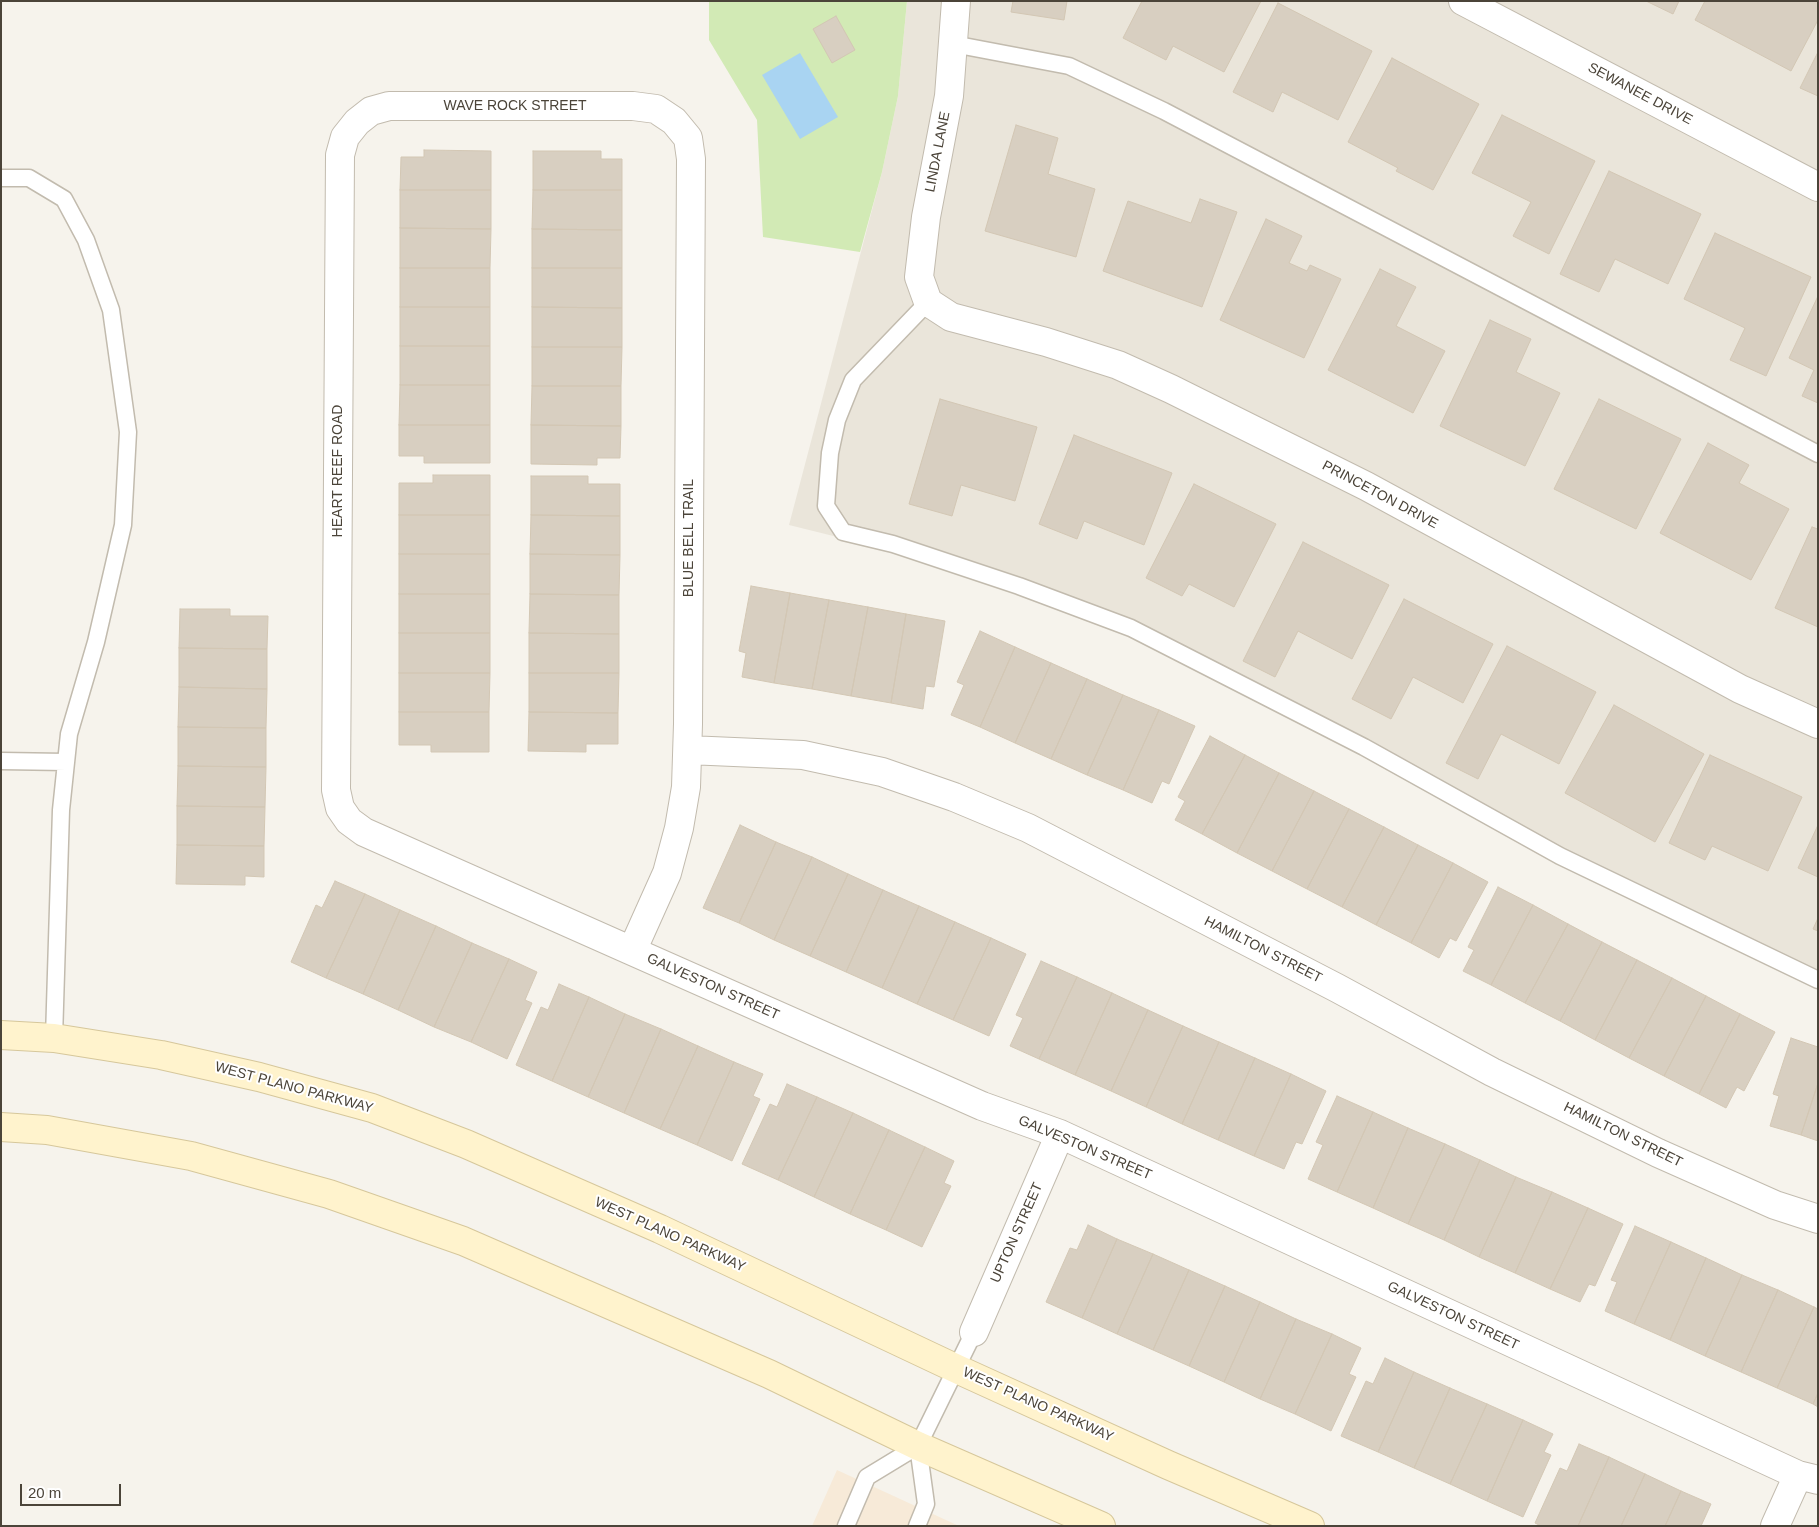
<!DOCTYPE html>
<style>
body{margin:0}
#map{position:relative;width:1819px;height:1527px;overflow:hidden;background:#f6f3ec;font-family:Helvetica,sans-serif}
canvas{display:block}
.frame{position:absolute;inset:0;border:2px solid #4b4439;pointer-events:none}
.scale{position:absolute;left:20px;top:1484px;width:101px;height:22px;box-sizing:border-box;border:2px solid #4b4439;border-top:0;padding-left:6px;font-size:15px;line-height:18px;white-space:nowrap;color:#4b4439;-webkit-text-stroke:4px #fff;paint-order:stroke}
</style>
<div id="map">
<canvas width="1819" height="1527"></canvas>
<div class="frame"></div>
<div class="scale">20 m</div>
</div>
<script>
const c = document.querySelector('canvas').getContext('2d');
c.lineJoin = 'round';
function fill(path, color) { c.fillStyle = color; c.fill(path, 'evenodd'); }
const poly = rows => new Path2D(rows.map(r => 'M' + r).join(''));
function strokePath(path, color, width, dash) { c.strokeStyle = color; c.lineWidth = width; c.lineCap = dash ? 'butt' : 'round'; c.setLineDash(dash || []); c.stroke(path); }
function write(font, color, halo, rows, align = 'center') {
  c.font = font + ' Helvetica,sans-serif'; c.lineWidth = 4; c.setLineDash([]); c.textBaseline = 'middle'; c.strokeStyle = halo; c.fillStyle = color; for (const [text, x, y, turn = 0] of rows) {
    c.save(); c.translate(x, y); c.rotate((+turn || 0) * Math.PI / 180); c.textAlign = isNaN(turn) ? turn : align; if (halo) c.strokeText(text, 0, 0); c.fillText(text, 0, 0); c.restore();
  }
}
fill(poly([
 [907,1,1818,1,1818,983,1143,639,914,556,789,525,882,172,898,96]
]), '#eae5da');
fill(poly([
 [837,1470,959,1526,812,1526]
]), '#f7ead8');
fill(poly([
 [709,1,907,1,898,96,882,172,860,252,763,237,757,120,709,40]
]), '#d2eab5');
fill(poly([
 [800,53,838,117,800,139,762,75]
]), '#a9d4f2');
const building = poly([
 [1013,1,1067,1,1064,20,1011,12,1013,1],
 [1142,1,1261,1,1224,72,1173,46,1166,60,1123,38,1142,1],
 [1646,1,1679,1,1673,14,1646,1],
 [1705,1,1818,1,1818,20,1791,71,1695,20,1705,1],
 [1278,3,1372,51,1338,120,1282,92,1273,112,1233,92,1278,3],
 [836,16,855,50,832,63,813,29,836,16],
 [1818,52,1818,96,1800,88,1818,52],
 [1392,58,1479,104,1433,190,1396,171,1398,168,1348,142,1392,58],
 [1502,115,1595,161,1549,254,1513,236,1531,202,1472,173,1502,115],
 [1016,125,1058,138,1048,174,1095,189,1076,257,985,231,1016,125],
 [424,150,491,151,491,190,400,190,401,157,424,157,424,150],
 [533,151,601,151,601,159,622,159,622,190,533,190,533,151],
 [1609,171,1701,214,1668,284,1615,259,1599,292,1560,274,1609,171],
 [400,190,491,190,491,229,400,228,400,190],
 [533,190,622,190,622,230,532,229,533,190],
 [1200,199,1237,212,1202,307,1103,271,1128,201,1191,223,1200,199],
 [1266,219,1302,236,1289,263,1307,271,1310,265,1341,279,1304,358,1220,320,1266,219],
 [400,228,491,229,490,268,400,268,400,228],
 [532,229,622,230,622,268,532,268,532,229],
 [1715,233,1811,277,1766,376,1730,360,1745,328,1684,299,1715,233],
 [400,268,490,268,490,307,400,307,400,268],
 [532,268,622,268,622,308,532,307,532,268],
 [1380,269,1416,287,1396,326,1445,351,1413,413,1328,370,1380,269],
 [1818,296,1818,403,1802,396,1814,370,1789,358,1818,296],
 [400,307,490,307,490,346,400,346,400,307],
 [532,307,622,308,622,347,532,347,532,307],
 [1490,320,1531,339,1516,372,1560,393,1525,466,1440,426,1490,320],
 [400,346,490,346,490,385,400,385,400,346],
 [532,347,622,347,621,386,532,386,532,347],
 [400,385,490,385,490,425,399,425,400,385],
 [532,386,621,386,621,426,531,425,532,386],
 [940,399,1037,427,1015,501,961,485,952,516,909,504,940,399],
 [1599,399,1681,439,1636,529,1554,489,1599,399],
 [399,425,490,425,490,463,424,463,424,456,399,456,399,425],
 [531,425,621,426,620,458,597,458,597,465,531,464,531,425],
 [1074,435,1172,473,1144,545,1084,521,1077,539,1039,524,1074,435],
 [1708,443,1749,465,1739,483,1789,509,1751,580,1660,533,1708,443],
 [433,475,490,475,490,515,399,515,399,483,433,483,433,475],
 [531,476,588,476,588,484,620,484,620,516,531,515,531,476],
 [1194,484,1276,524,1234,607,1189,584,1182,596,1146,578,1194,484],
 [399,515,490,515,490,554,399,554,399,515],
 [531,515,620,516,620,555,530,554,531,515],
 [1812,527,1818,529,1818,627,1775,608,1812,527],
 [1303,542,1389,585,1352,659,1298,631,1275,677,1243,661,1303,542],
 [399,554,490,554,490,594,399,594,399,554],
 [530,554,620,555,619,595,530,594,530,554],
 [751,586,790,593,774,683,742,677,746,653,739,651,751,586],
 [790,593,829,600,812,689,774,683,790,593],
 [399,594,490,594,490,633,399,633,399,594],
 [530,594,619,595,619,634,529,633,530,594],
 [1404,599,1493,644,1463,703,1413,677,1391,719,1352,699,1404,599],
 [829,600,868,607,851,696,812,689,829,600],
 [868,607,906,614,891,703,851,696,868,607],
 [180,609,230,609,230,616,268,616,267,649,179,648,180,609],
 [906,614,945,621,934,687,926,686,923,709,891,703,906,614],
 [980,631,1015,647,980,727,951,715,964,685,957,682,980,631],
 [399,633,490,633,490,673,399,673,399,633],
 [529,633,619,634,619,673,529,673,529,633],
 [1507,646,1596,692,1559,764,1501,734,1478,779,1446,763,1507,646],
 [1015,647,1051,663,1015,743,980,727,1015,647],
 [179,648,267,649,267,689,179,687,179,648],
 [1051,663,1087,679,1051,759,1015,743,1051,663],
 [399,673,490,673,489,712,399,712,399,673],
 [529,673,619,673,618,713,529,712,529,673],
 [1087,679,1123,695,1087,775,1051,759,1087,679],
 [179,687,267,689,266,728,178,727,179,687],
 [1123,695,1159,710,1123,790,1087,775,1123,695],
 [1614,705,1704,754,1655,842,1565,793,1614,705],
 [1159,710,1195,726,1169,784,1162,781,1152,803,1123,790,1159,710],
 [399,712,489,712,489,752,431,752,431,745,399,745,399,712],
 [529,712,618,713,618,744,586,744,586,752,528,751,529,712],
 [178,727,266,728,266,767,178,766,178,727],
 [1210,736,1245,755,1202,834,1175,820,1185,801,1178,797,1210,736],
 [1245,755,1279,773,1237,853,1202,834,1245,755],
 [1710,755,1802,797,1768,871,1712,846,1705,860,1669,843,1710,755],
 [178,766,266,767,265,807,177,806,178,766],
 [1279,773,1314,791,1272,871,1237,853,1279,773],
 [1314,791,1349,809,1307,889,1272,871,1314,791],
 [177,806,265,807,264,846,177,845,177,806],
 [1349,809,1384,827,1342,907,1307,889,1349,809],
 [740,825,776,842,739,923,703,908,740,825],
 [1818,825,1818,877,1798,868,1818,825],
 [1384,827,1418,845,1376,925,1342,907,1384,827],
 [776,842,812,857,774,940,739,923,776,842],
 [177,845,264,846,264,877,245,876,245,885,176,884,177,845],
 [1418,845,1453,863,1411,943,1376,925,1418,845],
 [812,857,848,874,810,956,774,940,812,857],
 [1453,863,1488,882,1456,941,1450,938,1439,958,1411,943,1453,863],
 [848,874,883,890,846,972,810,956,848,874],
 [335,881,365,894,326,978,291,962,316,905,322,908,335,881],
 [1498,887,1533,905,1491,985,1463,971,1474,950,1468,947,1498,887],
 [883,890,919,906,882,988,846,972,883,890],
 [365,894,400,910,363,994,326,978,365,894],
 [1533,905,1568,924,1525,1003,1491,985,1533,905],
 [919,906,955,922,917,1004,882,988,919,906],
 [400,910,436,926,398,1010,363,994,400,910],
 [1818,918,1818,931,1813,929,1818,918],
 [955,922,991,938,953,1020,917,1004,955,922],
 [1568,924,1602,942,1560,1021,1525,1003,1568,924],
 [436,926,472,943,434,1027,398,1010,436,926],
 [991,938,1026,954,989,1036,953,1020,991,938],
 [1602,942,1637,960,1595,1040,1560,1021,1602,942],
 [472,943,509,959,471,1042,434,1027,472,943],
 [509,959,537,972,525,1000,532,1003,507,1059,471,1042,509,959],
 [1637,960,1672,978,1629,1058,1595,1040,1637,960],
 [1041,961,1077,977,1039,1059,1010,1046,1023,1018,1016,1015,1041,961],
 [1077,977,1112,993,1075,1075,1039,1059,1077,977],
 [1672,978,1706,996,1664,1076,1629,1058,1672,978],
 [559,984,589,997,552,1081,516,1065,541,1007,548,1010,559,984],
 [1112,993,1148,1010,1111,1091,1075,1075,1112,993],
 [1706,996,1740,1014,1699,1094,1664,1076,1706,996],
 [589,997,625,1014,588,1097,552,1081,589,997],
 [1148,1010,1183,1026,1146,1107,1111,1091,1148,1010],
 [625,1014,661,1029,624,1113,588,1097,625,1014],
 [1740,1014,1775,1032,1744,1091,1737,1087,1726,1108,1699,1094,1740,1014],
 [1183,1026,1219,1042,1182,1124,1146,1107,1183,1026],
 [661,1029,698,1046,660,1129,624,1113,661,1029],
 [1791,1038,1818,1047,1818,1083,1801,1135,1770,1126,1779,1096,1773,1094,1791,1038],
 [1219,1042,1255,1058,1218,1140,1182,1124,1219,1042],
 [698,1046,734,1062,697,1145,660,1129,698,1046],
 [1255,1058,1291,1074,1254,1156,1218,1140,1255,1058],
 [734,1062,763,1074,753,1096,760,1099,732,1161,697,1145,734,1062],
 [1291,1074,1326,1091,1302,1144,1296,1142,1284,1169,1254,1156,1291,1074],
 [1818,1083,1818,1141,1801,1135,1818,1083],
 [787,1084,817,1097,778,1180,742,1164,770,1104,777,1107,787,1084],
 [1337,1096,1373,1112,1337,1192,1308,1179,1323,1145,1316,1142,1337,1096],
 [817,1097,853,1113,814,1197,778,1180,817,1097],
 [1373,1112,1408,1128,1373,1208,1337,1192,1373,1112],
 [853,1113,889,1130,850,1214,814,1197,853,1113],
 [1408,1128,1445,1144,1408,1224,1373,1208,1408,1128],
 [889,1130,925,1147,886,1230,850,1214,889,1130],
 [1445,1144,1480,1160,1444,1240,1408,1224,1445,1144],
 [925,1147,954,1161,944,1183,951,1186,922,1247,886,1230,925,1147],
 [1480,1160,1516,1177,1479,1257,1444,1240,1480,1160],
 [1516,1177,1552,1192,1515,1273,1479,1257,1516,1177],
 [1552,1192,1588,1208,1550,1289,1515,1273,1552,1192],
 [1588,1208,1623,1224,1595,1286,1589,1284,1580,1302,1550,1289,1588,1208],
 [1088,1225,1117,1239,1082,1318,1046,1302,1070,1248,1077,1250,1088,1225],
 [1635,1226,1671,1242,1634,1324,1605,1311,1617,1282,1611,1280,1635,1226],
 [1117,1239,1153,1254,1117,1334,1082,1318,1117,1239],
 [1671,1242,1706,1258,1670,1340,1634,1324,1671,1242],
 [1153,1254,1189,1270,1153,1350,1117,1334,1153,1254],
 [1706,1258,1742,1275,1705,1356,1670,1340,1706,1258],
 [1189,1270,1225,1286,1189,1366,1153,1350,1189,1270],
 [1742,1275,1778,1290,1741,1372,1705,1356,1742,1275],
 [1225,1286,1260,1302,1224,1382,1189,1366,1225,1286],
 [1778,1290,1814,1307,1777,1388,1741,1372,1778,1290],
 [1260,1302,1296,1319,1260,1399,1224,1382,1260,1302],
 [1814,1307,1818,1309,1818,1393,1813,1404,1777,1388,1814,1307],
 [1296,1319,1332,1334,1295,1414,1260,1399,1296,1319],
 [1332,1334,1361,1348,1349,1374,1356,1377,1331,1431,1295,1414,1332,1334],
 [1385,1358,1414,1372,1378,1452,1341,1436,1366,1381,1373,1384,1385,1358],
 [1414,1372,1450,1388,1414,1468,1378,1452,1414,1372],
 [1450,1388,1487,1404,1450,1484,1414,1468,1450,1388],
 [1818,1393,1818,1407,1813,1404,1818,1393],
 [1487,1404,1523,1420,1487,1501,1450,1484,1487,1404],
 [1523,1420,1553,1434,1544,1452,1551,1455,1523,1517,1487,1501,1523,1420],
 [1579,1444,1609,1457,1578,1526,1541,1526,1535,1523,1560,1468,1567,1471,1579,1444],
 [1609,1457,1645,1474,1621,1526,1578,1526,1609,1457],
 [1645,1474,1681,1491,1665,1526,1621,1526,1645,1474],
 [1681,1491,1711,1504,1701,1526,1665,1526,1681,1491]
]);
fill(building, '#d8cfc1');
strokePath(building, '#d3c7b4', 1);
const lane = poly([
 [953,44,1069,66,1164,111,1818,454],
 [1,178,29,178,64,199,86,240,111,310,128,432,123,525,96,642,69,734,61,810,54,1038],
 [928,302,853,380,837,420,830,453,826,506,843,532,893,544,1019,586,1131,628,1364,747,1560,856,1818,980],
 [1,761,66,762],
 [846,1526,867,1477,918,1446,974,1332],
 [917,1526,926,1504,918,1446]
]);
const street = poly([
 [956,1,949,96,926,217,919,277,928,302,951,317,1046,342,1118,365,1171,389,1366,486,1740,689,1818,724],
 [1463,1,1818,187],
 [688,750,803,755,882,772,954,797,1028,828,1337,988,1492,1072,1658,1153,1775,1205,1818,1219],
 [632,951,667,873,679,828,686,787,688,724,691,159,688,138,674,121,656,109,633,106,389,106,371,111,357,122,345,137,340,155,336,790,340,808,349,821,364,832,632,951,982,1106,1060,1134,1798,1475,1818,1480],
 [974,1332,1060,1134],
 [1775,1526,1798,1475]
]);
const secondary = poly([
 [1,1035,54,1038,161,1055,259,1077,372,1108,466,1144,660,1229,957,1369,1168,1465,1310,1526],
 [1,1127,47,1130,191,1156,329,1194,463,1241,769,1374,918,1446,1101,1526]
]);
strokePath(lane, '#c2bbae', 19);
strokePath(street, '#c2bbae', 30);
strokePath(secondary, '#d6c79b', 30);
strokePath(lane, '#fff', 16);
strokePath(street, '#fff', 28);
strokePath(secondary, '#fff3cd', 28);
write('14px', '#4b4439', '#fff', [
 ["SEWANEE DRIVE",1640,94,28],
 ["WAVE ROCK STREET",515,106],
 ["LINDA LANE",938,152,-79],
 ["HEART REEF ROAD",338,471,-90],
 ["PRINCETON DRIVE",1380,495,28],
 ["BLUE BELL TRAIL",689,538,-90],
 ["HAMILTON STREET",1263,950,27],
 ["GALVESTON STREET",713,987,24],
 ["WEST PLANO PARKWAY",294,1088,15],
 ["HAMILTON STREET",1623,1135,26],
 ["GALVESTON STREET",1085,1148,23],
 ["UPTON STREET",1017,1233,-66],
 ["WEST PLANO PARKWAY",670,1235,24],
 ["GALVESTON STREET",1453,1316,25],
 ["WEST PLANO PARKWAY",1038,1405,24]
]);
</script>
